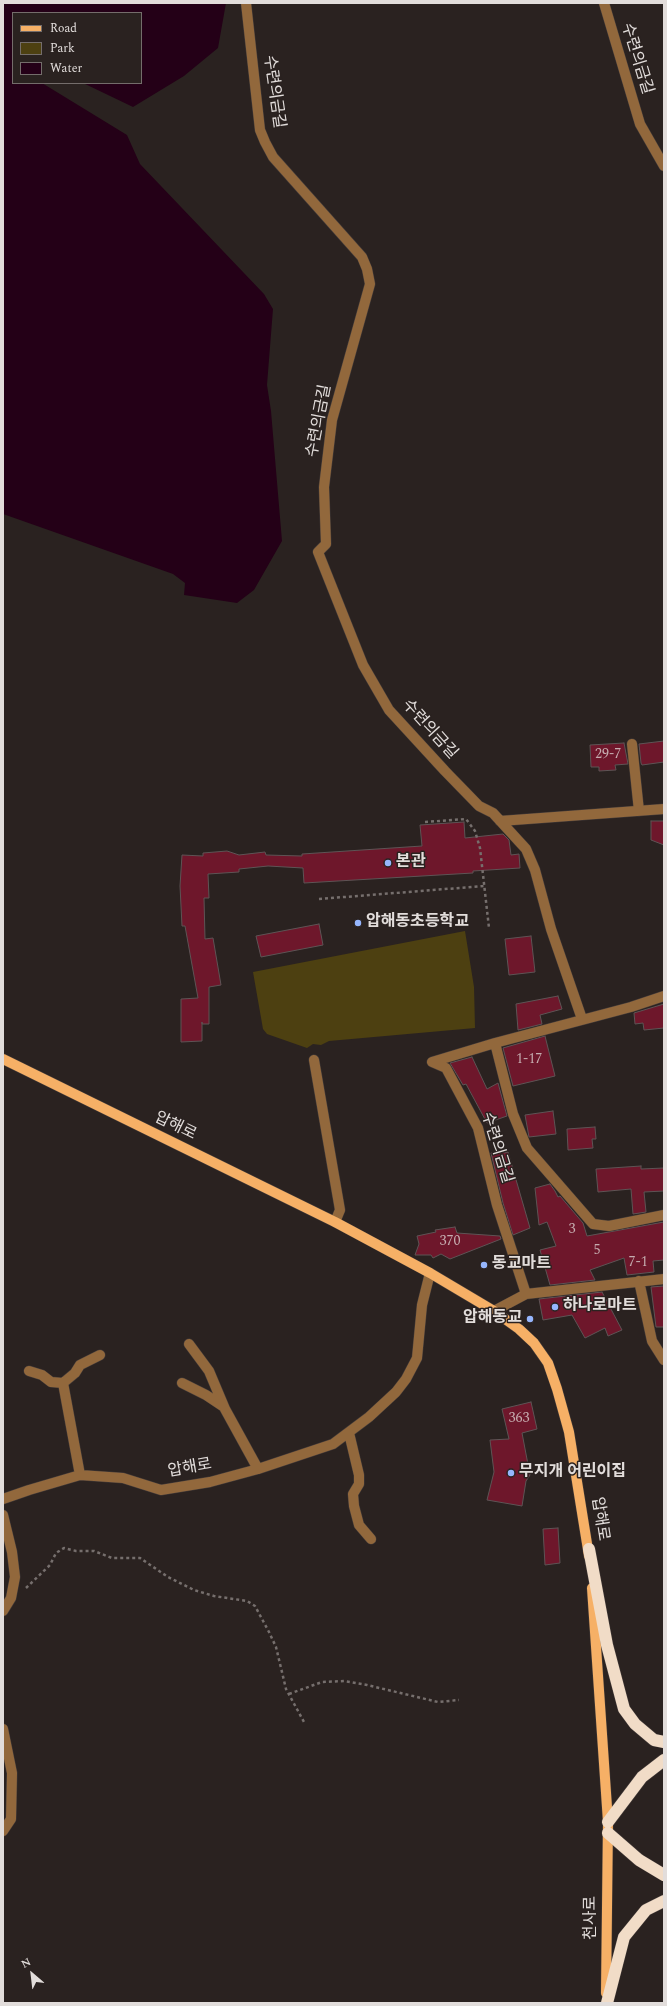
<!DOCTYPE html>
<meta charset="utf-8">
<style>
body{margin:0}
#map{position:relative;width:667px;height:2006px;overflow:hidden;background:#2a2220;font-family:Spectral,serif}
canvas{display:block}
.frame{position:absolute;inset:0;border:4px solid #e2dddb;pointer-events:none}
.legend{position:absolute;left:12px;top:12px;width:130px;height:72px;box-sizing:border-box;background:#2a2220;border:1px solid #746d6b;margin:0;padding:5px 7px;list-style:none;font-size:12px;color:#e2dddb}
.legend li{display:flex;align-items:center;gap:8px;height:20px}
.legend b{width:20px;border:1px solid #746d6b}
.north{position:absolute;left:12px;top:1954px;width:40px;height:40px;-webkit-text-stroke:3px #2a2220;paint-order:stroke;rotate:332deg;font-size:11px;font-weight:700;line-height:16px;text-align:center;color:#e2dddb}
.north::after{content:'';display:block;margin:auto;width:14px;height:18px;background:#e2dddb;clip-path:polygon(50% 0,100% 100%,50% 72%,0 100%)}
</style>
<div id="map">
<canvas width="667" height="2006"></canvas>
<div class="frame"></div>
<ul class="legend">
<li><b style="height:5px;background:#f6b066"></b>Road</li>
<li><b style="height:11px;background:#4d4011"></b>Park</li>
<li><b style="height:11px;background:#240017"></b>Water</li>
</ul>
<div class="north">N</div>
</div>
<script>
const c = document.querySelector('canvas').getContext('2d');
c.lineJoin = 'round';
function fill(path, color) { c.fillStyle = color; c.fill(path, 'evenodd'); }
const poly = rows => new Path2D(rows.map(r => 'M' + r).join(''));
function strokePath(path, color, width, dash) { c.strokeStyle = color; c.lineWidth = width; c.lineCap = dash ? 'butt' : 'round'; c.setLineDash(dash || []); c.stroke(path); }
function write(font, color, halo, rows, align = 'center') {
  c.font = font + ' Spectral,"Noto Sans KR",serif'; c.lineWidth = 3; c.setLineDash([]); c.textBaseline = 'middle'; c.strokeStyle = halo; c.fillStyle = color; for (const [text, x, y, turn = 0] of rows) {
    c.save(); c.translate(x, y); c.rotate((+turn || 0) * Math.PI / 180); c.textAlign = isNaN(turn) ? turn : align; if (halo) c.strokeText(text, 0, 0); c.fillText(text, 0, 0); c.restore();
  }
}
fill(poly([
 [465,931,474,987,475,1028,329,1041,321,1045,313,1044,307,1048,267,1034,263,1029,253,972]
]), '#4d4011');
fill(poly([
 [3,3,226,3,218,48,184,76,133,107,83,83,141,83,141,13,13,13,13,83,42,83,127,135,140,164,264,294,273,309,267,385,271,411,282,541,254,590,237,603,184,595,185,583,173,574,3,514]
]), '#240017');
const building = poly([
 [664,741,664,762,642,765,641,763,639,744,664,741],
 [624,743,628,764,615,765,616,770,599,771,599,767,591,767,590,745,624,743],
 [651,821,664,821,664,845,651,840,651,821],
 [464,822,465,838,503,834,509,840,511,855,519,854,520,868,473,871,473,873,304,883,303,868,268,866,239,869,239,872,208,874,209,898,204,898,205,939,213,938,221,985,209,987,209,1024,202,1024,202,1022,202,1041,181,1042,181,999,198,998,185,926,182,926,180,886,182,855,203,856,203,853,227,851,239,855,265,852,266,855,302,856,302,854,422,846,420,825,464,822],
 [319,924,323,945,261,957,256,936,319,924],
 [531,936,535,972,509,975,505,939,531,936],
 [558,996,562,1009,540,1015,542,1024,518,1030,516,1004,558,996],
 [664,1004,664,1028,644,1030,643,1023,635,1024,634,1013,664,1004],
 [545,1036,555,1076,513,1086,503,1048,545,1036],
 [472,1057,487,1089,498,1083,507,1116,487,1123,466,1084,463,1085,450,1063,472,1057],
 [553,1111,556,1134,529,1137,525,1115,553,1111],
 [595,1127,596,1139,592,1139,593,1148,568,1150,567,1129,595,1127],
 [503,1150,504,1153,508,1152,530,1228,513,1235,503,1203,491,1153,503,1150],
 [641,1166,641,1169,664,1168,664,1191,644,1192,646,1212,633,1214,631,1189,598,1192,596,1169,641,1166],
 [550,1184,555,1191,558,1197,560,1196,583,1223,587,1236,664,1222,664,1260,653,1261,654,1272,627,1275,624,1258,590,1270,595,1280,550,1285,540,1250,556,1246,547,1222,539,1225,535,1188,550,1184],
 [455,1227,457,1233,500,1236,501,1239,450,1259,441,1254,433,1258,431,1255,415,1255,419,1244,417,1236,436,1232,435,1230,455,1227],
 [664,1286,664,1327,656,1327,651,1287,664,1286],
 [602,1292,622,1330,608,1336,605,1328,585,1338,572,1315,543,1320,539,1299,602,1292],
 [531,1402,537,1429,522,1433,530,1475,526,1481,522,1506,487,1500,494,1472,490,1440,509,1439,502,1409,531,1402],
 [558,1528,560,1563,545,1565,543,1529,558,1528]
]);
fill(building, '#6e172b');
strokePath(building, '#5e5455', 1);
const minor = poly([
 [246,3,260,130,265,142,273,157,362,257,367,269,370,284,332,420,324,487,326,544,318,552,363,665,389,710,445,771,479,806,493,813,526,849,535,870,551,929,582,1019],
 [604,3,640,124,664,166],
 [632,744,639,811],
 [500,821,664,809],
 [495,1043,513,1114,527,1148,593,1224,609,1226,664,1215],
 [314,1060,340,1210,335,1222],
 [639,1281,652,1341,664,1360],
 [526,1294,497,1205,478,1128,446,1068,432,1062,495,1043,631,1007,664,996],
 [494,1311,526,1294,664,1279],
 [189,1344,209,1371,225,1409,258,1469],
 [29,1371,42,1375,51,1382,63,1383],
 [182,1383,206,1395,224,1407],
 [349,1433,359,1475,359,1484,353,1494,354,1506,359,1525,371,1539],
 [80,1475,63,1383,75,1373,80,1365,100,1355],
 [3,1499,29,1490,80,1475,123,1478,161,1490,210,1482,258,1469,333,1444,369,1417,396,1392,406,1379,417,1358,422,1305,430,1273],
 [3,1515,12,1552,15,1577,11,1598,3,1611],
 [3,1729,12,1773,11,1819,3,1831]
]);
const major = poly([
 [3,1059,335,1222,430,1273,494,1311,519,1329,534,1343,548,1363,557,1389,569,1432,589,1556],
 [592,1588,608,1822,606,1993]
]);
const highway = poly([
 [589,1549,607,1645,624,1709,635,1724,654,1740,664,1742],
 [608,1822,642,1777,664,1760],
 [608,1833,639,1860,664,1875],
 [607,2003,624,1937,646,1910,664,1901]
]);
strokePath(minor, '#443c3a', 11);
strokePath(major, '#443c3a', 11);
strokePath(highway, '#443c3a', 13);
strokePath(poly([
 [425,822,466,819,475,831,480,848,489,928],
 [319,899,484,886],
 [26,1588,50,1565,56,1553,64,1548,76,1551,94,1551,112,1558,140,1558,168,1577,194,1590,214,1596,247,1601,255,1606,269,1632,276,1647,286,1689,304,1722],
 [289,1694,322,1682,344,1681,367,1685,438,1702,459,1700]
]), '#766f6d', 2.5, [3, 3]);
strokePath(minor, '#92683c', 10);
strokePath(major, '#f6b066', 10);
strokePath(highway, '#f1dcc7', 12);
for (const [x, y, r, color] of [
 [388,863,4,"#96b6fd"],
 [358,923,4,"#96b6fd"],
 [484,1265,4,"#96b6fd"],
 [555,1307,4,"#96b6fd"],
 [530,1319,4,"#96b6fd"],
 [511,1473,4,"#96b6fd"]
]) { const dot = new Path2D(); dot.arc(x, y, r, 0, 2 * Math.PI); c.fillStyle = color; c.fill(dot); strokePath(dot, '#2a2220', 1.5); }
write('14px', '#c5acaf', null, [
 ["29-7",608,755],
 ["1-17",529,1060],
 ["3",572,1230],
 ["370",450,1242],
 ["5",597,1251],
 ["7-1",638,1263],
 ["363",519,1419]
]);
write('16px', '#e2dddb', '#2a2220', [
 ["수련의금길",636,59,73],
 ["수련의금길",273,92,82],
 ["수련의금길",320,421,-79],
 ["수련의금길",429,730,48],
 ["압해로",175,1127,26],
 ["수련의금길",496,1148,73],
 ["압해로",190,1469,-10],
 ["압해로",599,1519,81],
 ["천사로",592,1918,-90]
]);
write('bold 16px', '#e2dddb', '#2a2220', [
 ["본관",396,863],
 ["압해동초등학교",366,923],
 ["동교마트",492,1265],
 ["하나로마트",563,1307],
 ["압해동교",522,1319,"right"],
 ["무지개 어린이집",519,1473]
], 'left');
</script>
